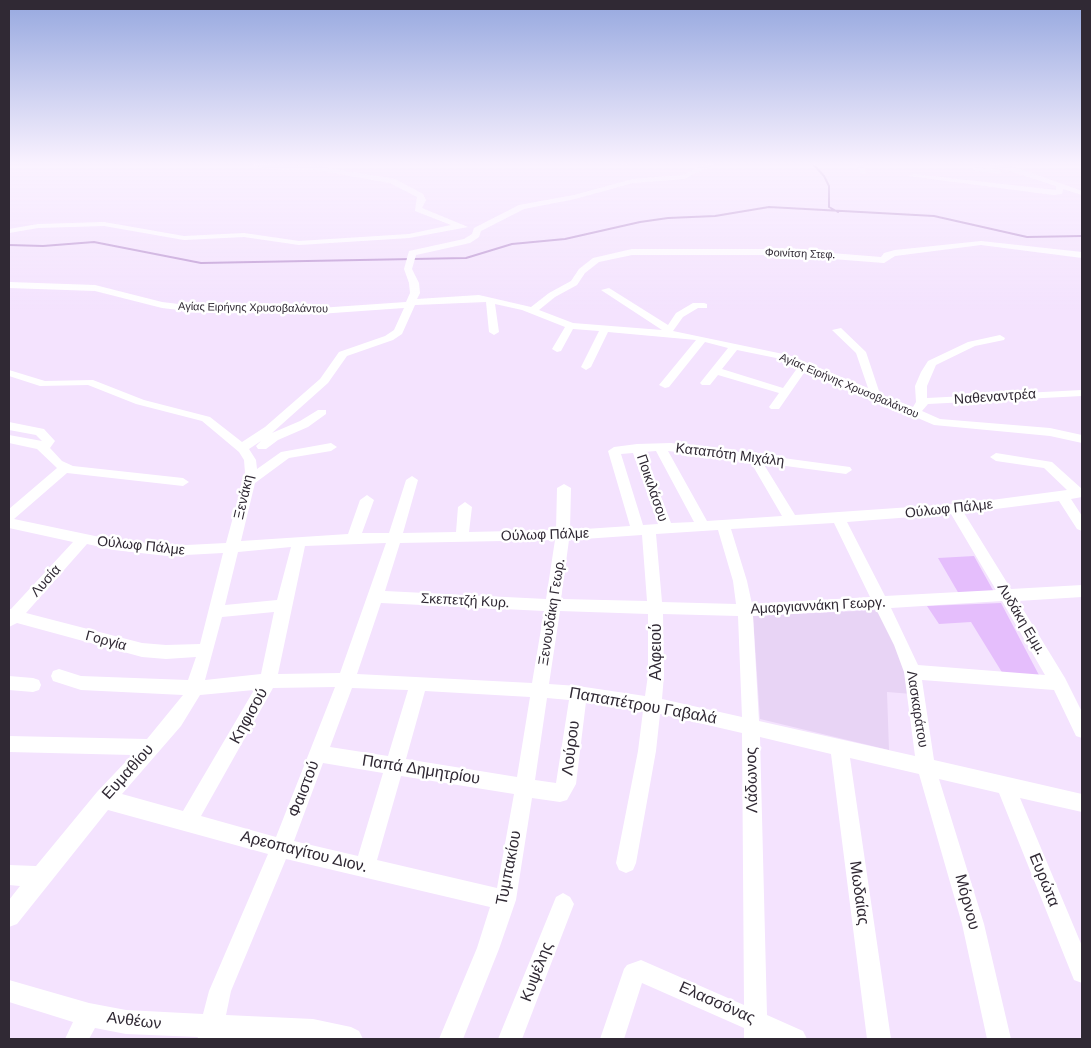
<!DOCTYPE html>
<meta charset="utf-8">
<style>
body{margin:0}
#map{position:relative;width:1091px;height:1048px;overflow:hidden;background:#f4e3fe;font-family:Rubik,sans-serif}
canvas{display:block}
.frame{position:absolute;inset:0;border:10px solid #302934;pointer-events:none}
</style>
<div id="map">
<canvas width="1091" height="1048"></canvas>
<div class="frame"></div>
</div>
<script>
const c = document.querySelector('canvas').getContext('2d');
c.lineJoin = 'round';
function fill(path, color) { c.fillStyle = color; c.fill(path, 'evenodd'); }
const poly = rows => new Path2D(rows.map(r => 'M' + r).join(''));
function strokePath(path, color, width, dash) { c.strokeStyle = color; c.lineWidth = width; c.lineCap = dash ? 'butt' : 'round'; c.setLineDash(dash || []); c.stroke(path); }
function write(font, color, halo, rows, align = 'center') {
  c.font = font + ' Rubik,sans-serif'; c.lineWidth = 5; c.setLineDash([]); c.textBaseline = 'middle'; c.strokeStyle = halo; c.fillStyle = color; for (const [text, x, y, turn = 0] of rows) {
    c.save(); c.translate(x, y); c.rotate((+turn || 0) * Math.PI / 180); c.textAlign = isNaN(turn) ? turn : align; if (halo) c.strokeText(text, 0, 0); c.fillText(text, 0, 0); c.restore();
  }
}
fill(poly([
 [878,610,907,671,912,694,887,692,889,750,760,719,753,616]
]), '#e8d4f5');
fill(poly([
 [974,556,994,592,959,594,938,558],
 [1001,603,1040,677,1003,674,971,622,939,624,927,606]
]), '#e5befc');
strokePath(poly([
 [812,163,824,176,829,186,829,207,838,212],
 [9,245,43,246,94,242,201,263,466,258,512,244,565,239,640,222,668,218,715,216,769,207,934,216,1027,237,1082,236]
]), '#bb95d1', 2);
fill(poly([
 [245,163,316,166,395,179,423,194,426,200,422,208,468,227,409,238,299,245,244,237,184,240,104,226,38,228,9,233,9,229,38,224,104,222,184,236,244,233,299,241,409,234,451,225,415,211,417,197,390,183,316,170,271,169,245,163],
 [607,163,630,163,627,165,607,163],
 [707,163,717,163,684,179,633,183,575,199,524,209,481,231,479,237,470,243,416,255,412,269,419,283,420,293,417,299,479,295,531,307,549,293,571,281,579,269,593,258,632,249,781,249,881,257,884,253,895,250,981,241,1082,252,1082,258,981,245,895,256,884,263,781,255,632,255,599,262,585,273,577,285,555,297,539,310,573,323,662,330,601,290,609,288,668,325,676,313,693,303,704,303,707,304,707,308,698,308,683,317,673,331,788,355,868,388,856,353,832,330,841,328,866,352,880,394,913,407,916,402,915,386,921,372,928,361,968,342,1000,335,1005,338,1004,340,975,346,936,365,927,386,927,398,1082,390,1082,396,928,404,922,411,940,419,1050,428,1082,435,1082,443,1050,436,934,425,806,370,779,409,771,409,769,407,779,393,718,375,710,385,702,385,700,383,728,348,705,342,669,387,665,388,659,385,696,340,608,332,591,367,586,370,581,367,599,331,573,329,561,351,557,352,552,349,565,327,522,310,495,304,499,332,494,335,489,332,486,302,415,305,402,334,393,340,347,356,328,383,272,433,300,421,318,410,326,410,326,414,308,427,278,440,266,449,258,449,256,446,261,441,249,449,256,460,257,469,281,452,331,443,337,447,331,451,289,458,255,483,241,541,348,534,360,500,367,495,374,500,362,533,389,533,406,480,412,476,418,480,403,533,456,532,458,507,465,502,472,507,469,532,556,530,557,488,564,484,571,488,570,530,630,526,608,451,614,447,637,444,671,443,850,467,852,470,846,474,763,463,795,515,969,503,1067,490,1044,468,996,461,990,457,996,453,1052,462,1082,489,1082,497,1071,499,1082,516,1082,531,1077,529,1059,501,964,513,1011,589,1082,585,1082,597,1018,601,1065,678,1082,712,1082,738,1076,736,1054,690,922,680,934,760,1082,794,1082,812,1020,798,1082,946,1082,983,1074,980,999,793,939,779,984,924,1011,1039,987,1039,962,924,919,774,850,758,891,1039,867,1039,831,754,760,737,767,1015,803,1031,807,1039,744,1039,744,1028,642,983,624,1039,600,1039,624,969,627,965,641,960,744,1005,742,733,660,714,656,751,636,863,633,870,626,873,619,870,616,863,638,751,643,711,586,702,576,784,567,800,560,802,532,798,516,900,499,949,463,1039,439,1039,477,948,490,907,286,859,231,991,226,1015,313,1019,351,1027,359,1031,363,1039,197,1039,198,1037,126,1034,95,1028,89,1039,65,1039,73,1022,9,1002,9,980,89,1003,126,1010,203,1014,209,991,268,854,108,810,17,924,9,927,9,900,20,886,9,885,9,865,36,866,97,792,132,755,9,752,9,736,147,739,183,695,81,690,53,681,51,676,53,671,59,669,81,676,188,680,196,657,166,659,142,657,17,623,9,627,9,609,11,609,73,542,9,528,9,509,57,468,37,449,9,443,9,435,42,441,36,435,9,430,9,422,44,429,55,441,50,448,62,461,73,466,183,478,189,482,183,486,67,473,14,519,114,540,167,546,226,543,245,473,244,460,239,452,202,421,136,404,88,385,40,386,9,376,9,370,45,381,93,380,144,400,210,417,242,442,265,427,320,379,339,352,385,336,394,330,404,308,319,314,195,312,162,308,95,291,9,288,9,282,95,285,162,302,195,306,319,308,406,302,410,293,409,283,404,269,409,251,464,239,472,234,474,228,519,205,574,195,633,179,683,175,707,163],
 [737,350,781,359,798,367,783,388,722,369,737,350],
 [656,451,694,522,671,523,644,452,656,451],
 [668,451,750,461,782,516,707,521,668,451],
 [633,453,658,524,643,525,621,454,633,453],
 [951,514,996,590,885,596,847,522,951,514],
 [834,523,870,597,752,604,747,581,731,529,834,523],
 [718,530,733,581,736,604,662,602,656,534,718,530],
 [642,535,647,601,561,599,569,540,642,535],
 [555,540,546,599,385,591,400,543,555,540],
 [386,543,340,673,278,674,305,546,386,543],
 [87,544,114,550,167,556,223,553,200,644,166,645,142,643,26,613,87,544],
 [291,547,277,600,225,605,238,552,291,547],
 [1002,601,1045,675,918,665,891,608,1002,601],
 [381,603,544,611,532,683,357,674,381,603],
 [876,609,894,645,904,672,915,756,759,721,753,616,876,609],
 [560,611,648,614,648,675,645,696,578,686,549,684,560,611],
 [274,612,261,674,205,680,222,617,274,612],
 [663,614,738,616,742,717,662,699,664,675,663,614],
 [335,687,276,837,201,816,273,688,335,687],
 [352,688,408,690,388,756,330,747,352,688],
 [254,690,183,811,122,794,181,726,200,695,254,690],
 [425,691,530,697,517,777,406,759,425,691],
 [547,698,569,700,556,783,535,780,547,698],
 [323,763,383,773,358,856,294,841,323,763],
 [401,776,514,794,497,888,377,860,401,776],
 [855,163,862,163,866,174,862,174,855,163],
 [985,163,998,163,1026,171,1082,191,1082,195,1063,189,1062,194,1053,195,909,176,913,174,1056,190,1056,186,985,163],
 [975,167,999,170,1002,172,999,174,973,170,975,167],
 [9,676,33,678,39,680,41,685,39,690,33,692,9,690,9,676],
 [563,893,570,897,574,904,522,1039,498,1039,556,897,563,893]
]), '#fff');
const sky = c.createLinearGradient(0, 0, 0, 310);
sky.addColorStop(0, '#96a8df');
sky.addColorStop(0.53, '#faf2ff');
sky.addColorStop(1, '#faf2ff00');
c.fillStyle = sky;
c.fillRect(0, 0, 1091, 310);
write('11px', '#302934', '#fff', [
 ["Φοινίτση Στεφ.",800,254,2],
 ["Αγίας Ειρήνης Χρυσοβαλάντου",253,308,1],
 ["Αγίας Ειρήνης Χρυσοβαλάντου",849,386,23]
]);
write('14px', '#302934', '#fff', [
 ["Ναθεναντρέα",995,397,-4],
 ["Καταπότη Μιχάλη",730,455,7],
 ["Ποικιλάσου",652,488,71],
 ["Ξενάκη",244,497,-77],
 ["Ούλωφ Πάλμε",949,509,-6],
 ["Ούλωφ Πάλμε",545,535,-2],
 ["Ούλωφ Πάλμε",141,546,6],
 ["Λυσία",46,581,-48],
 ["Σκεπετζή Κυρ.",465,601,3],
 ["Αμαργιαννάκη Γεωργ.",818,606,-3],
 ["Ξενουδάκη Γεωρ.",552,612,-81],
 ["Λυδάκη Εμμ.",1021,619,59],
 ["Γοργία",106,641,15],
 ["Λασκαράτου",917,709,81]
]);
write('16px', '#302934', '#fff', [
 ["Αλφειού",656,652,-90],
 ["Παπαπέτρου Γαβαλά",643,706,10],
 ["Κηφισού",249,716,-61],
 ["Λούρου",571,748,-83],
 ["Παπά Δημητρίου",421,770,9],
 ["Ευμαθίου",128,772,-48],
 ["Λάδωνος",752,780,-91],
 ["Φαιστού",304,789,-69],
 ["Αρεοπαγίτου Διον.",304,852,14],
 ["Τυμπακίου",509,868,-79],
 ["Ευρώτα",1044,880,68],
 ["Μωδαίας",859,893,82],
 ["Μόρνου",967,902,75],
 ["Κυψέλης",537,972,-69],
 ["Ελασσόνας",717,1003,24],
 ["Ανθέων",134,1021,7]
]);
</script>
